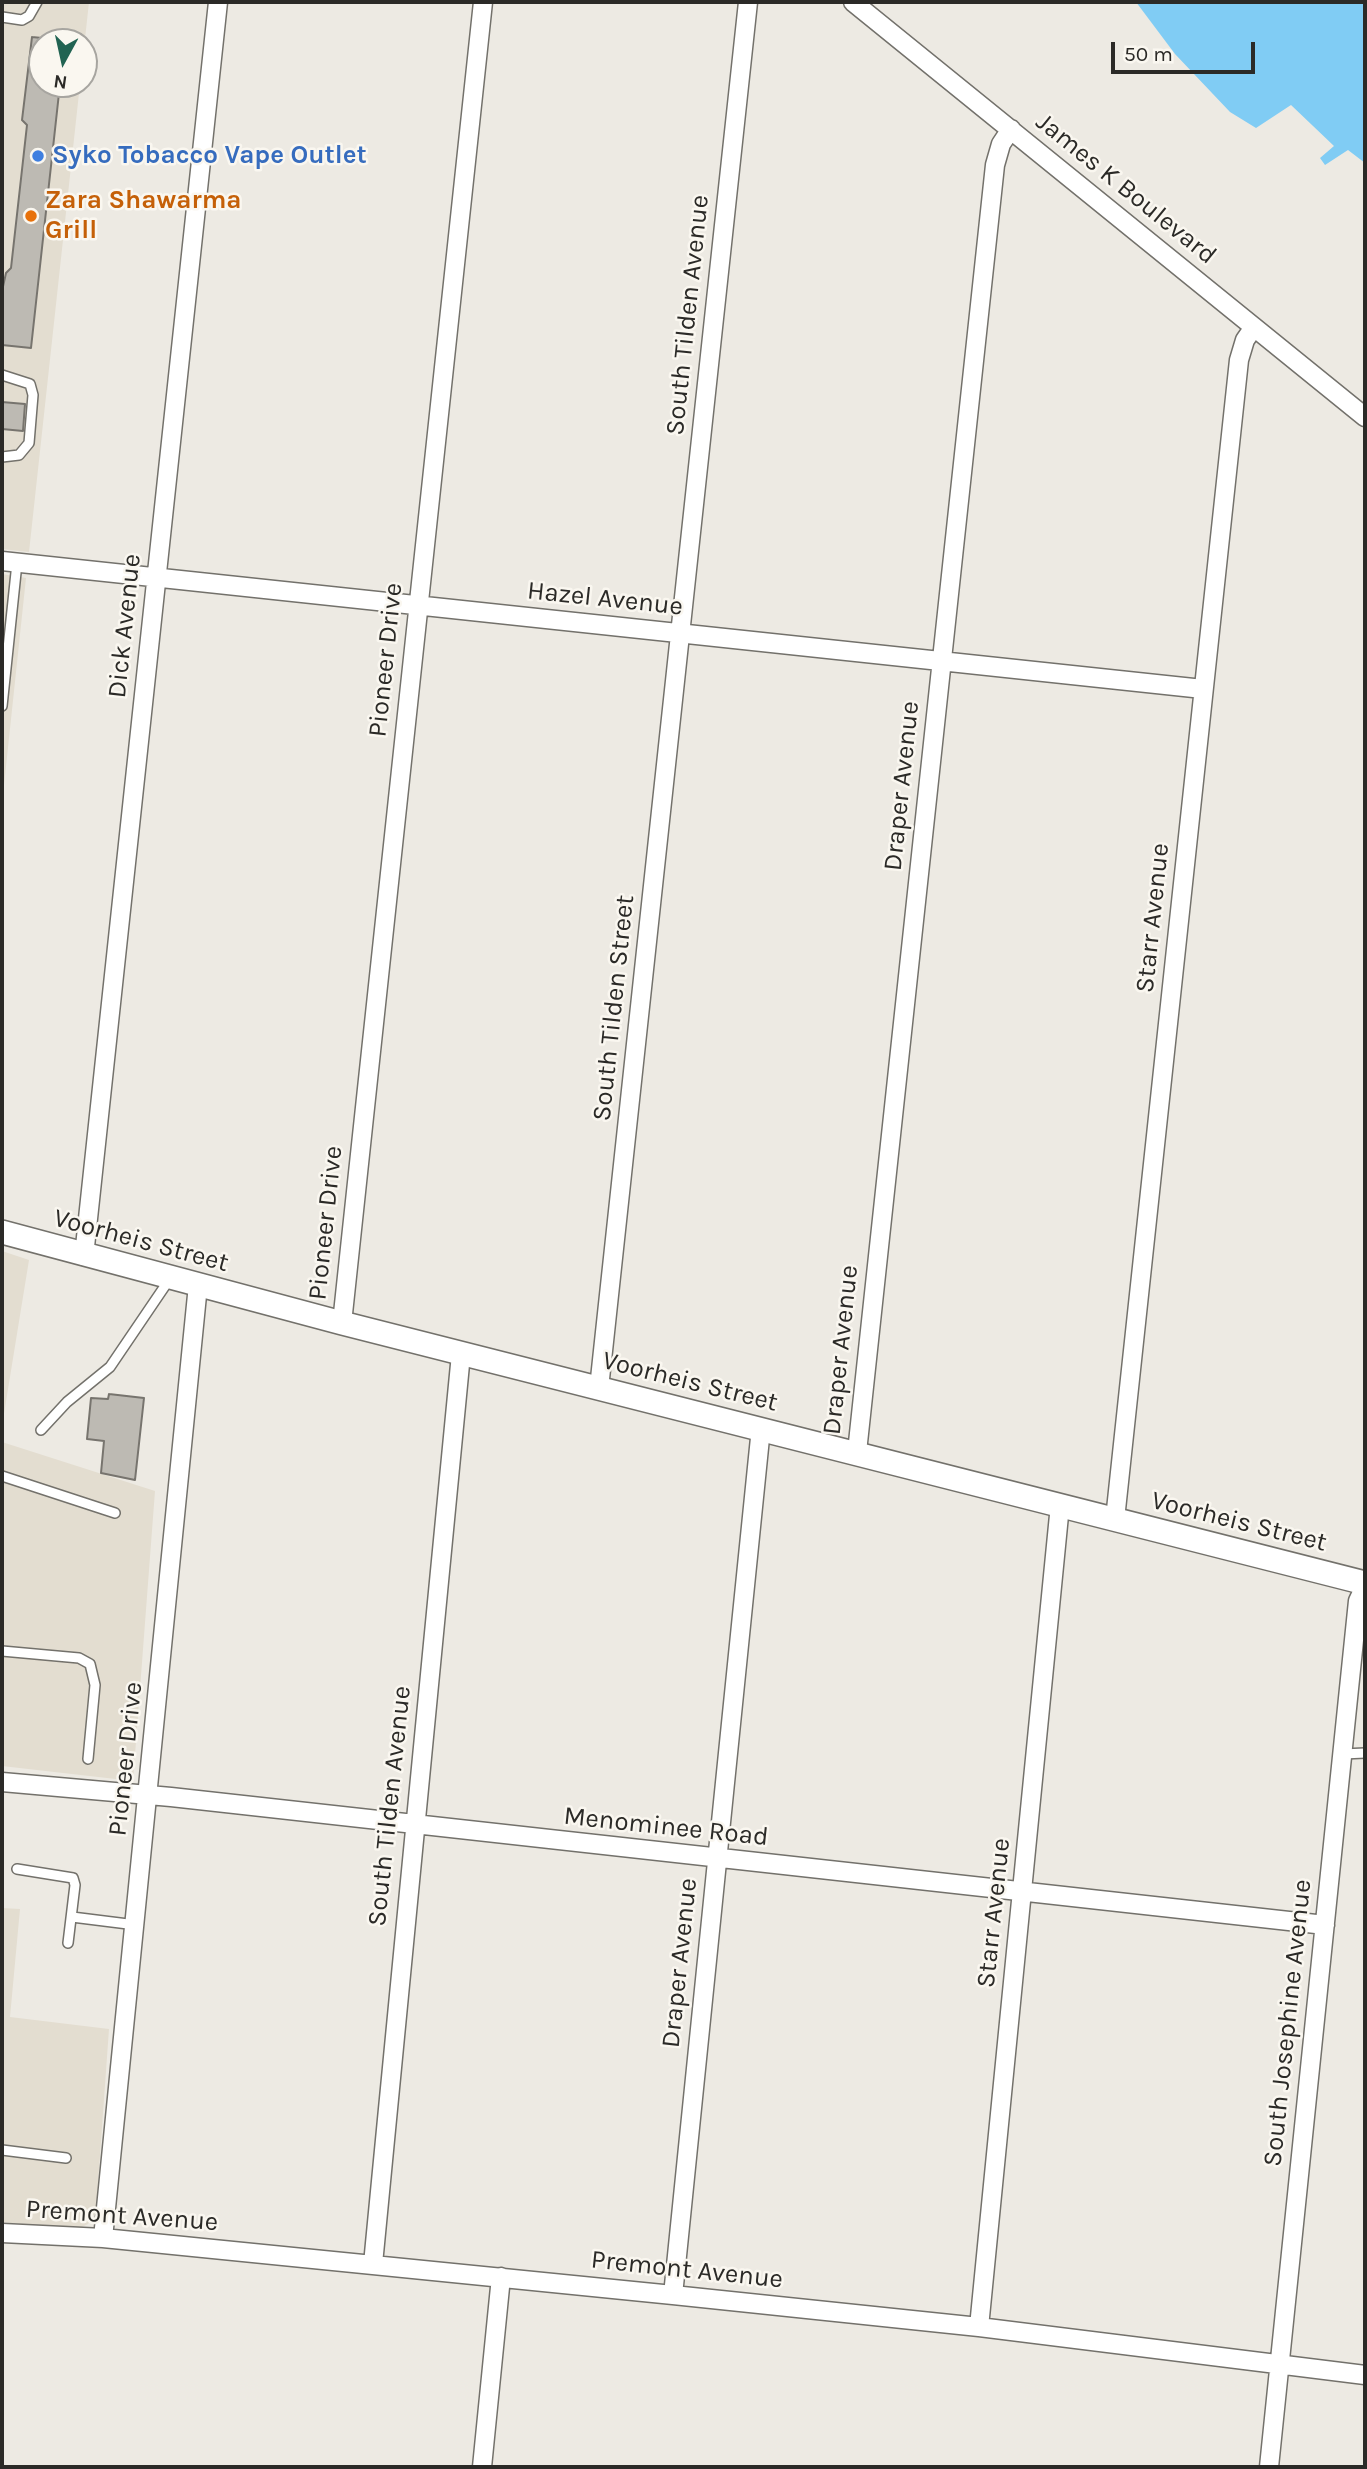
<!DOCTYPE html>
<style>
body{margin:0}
#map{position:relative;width:1367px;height:2469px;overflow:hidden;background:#edeae3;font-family:Karla,sans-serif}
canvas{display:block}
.frame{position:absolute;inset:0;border:4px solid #2b2a27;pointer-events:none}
.north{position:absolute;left:28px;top:28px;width:70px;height:70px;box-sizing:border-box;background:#faf7f0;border:2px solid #a7a5a0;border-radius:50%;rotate:188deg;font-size:19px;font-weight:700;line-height:28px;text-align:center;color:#2b2a27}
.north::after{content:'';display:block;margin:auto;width:24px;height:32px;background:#216352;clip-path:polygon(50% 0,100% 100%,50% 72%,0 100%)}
.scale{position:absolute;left:1111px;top:42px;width:144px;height:32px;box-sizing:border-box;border:4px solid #2b2a27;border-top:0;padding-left:9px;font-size:21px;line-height:24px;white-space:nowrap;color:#2b2a27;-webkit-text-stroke:5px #faf7f0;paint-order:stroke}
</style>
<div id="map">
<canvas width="1367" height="2469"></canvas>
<div class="frame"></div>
<div class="north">N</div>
<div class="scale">50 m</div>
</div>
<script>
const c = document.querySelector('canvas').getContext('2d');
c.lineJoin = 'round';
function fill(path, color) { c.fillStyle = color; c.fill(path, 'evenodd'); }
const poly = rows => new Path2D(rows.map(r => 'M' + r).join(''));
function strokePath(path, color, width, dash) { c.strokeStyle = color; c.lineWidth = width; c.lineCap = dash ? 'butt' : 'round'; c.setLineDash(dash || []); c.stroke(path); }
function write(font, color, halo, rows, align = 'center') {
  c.font = font + ' Karla,sans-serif'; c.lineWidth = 5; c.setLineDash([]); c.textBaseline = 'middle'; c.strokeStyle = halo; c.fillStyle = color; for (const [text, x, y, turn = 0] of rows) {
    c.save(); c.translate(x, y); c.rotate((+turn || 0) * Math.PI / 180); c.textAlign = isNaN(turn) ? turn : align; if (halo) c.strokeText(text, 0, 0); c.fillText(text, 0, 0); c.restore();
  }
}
fill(poly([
 [2,2,89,2,84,48,84,42,42,42,42,84,80,84,29,552,2,549],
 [2,574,26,578,2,804],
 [2,1251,29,1260,2,1426],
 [2,1442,155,1491,133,1781,2,1766],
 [2,1908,20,1909,10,2017,109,2029,96,2211,88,2224,76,2230,2,2222]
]), '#e3ddd0');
fill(poly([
 [1136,2,1365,2,1365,163,1348,150,1325,165,1320,158,1334,146,1291,105,1256,128,1230,112,1175,54]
]), '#80ccf4');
const building = poly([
 [32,37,42,38,42,84,60,84,31,348,2,345,2,291,6,273,11,268,27,125,22,120,32,37],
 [2,402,25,404,23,431,2,429,2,402],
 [109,1394,144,1398,135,1480,101,1473,104,1441,87,1439,91,1398,108,1399,109,1394]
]);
fill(building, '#bdbab3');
strokePath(building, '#77746e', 2);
const lane = poly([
 [2,17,22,20,29,16,37,2],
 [2,375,30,384,33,395,29,443,19,455,2,457],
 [2,706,17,563],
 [41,1430,67,1402,110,1367,169,1280],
 [2,1476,115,1513],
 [2,1651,79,1658,90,1664,95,1685,88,1759],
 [1343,1754,1365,1753],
 [17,1869,73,1878,75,1885,68,1943],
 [72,1917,136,1925],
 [2,2150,66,2158]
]);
const street = poly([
 [853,2,1365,417],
 [2,561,1203,689],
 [84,1256,218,2],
 [342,1323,483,2],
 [599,1388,748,2],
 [857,1452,995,165,1001,144,1011,129],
 [1115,1519,1239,360,1245,340,1254,327],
 [2,1782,171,1797,1325,1925],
 [2,2233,103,2238,673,2295,979,2327,1365,2375],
 [103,2238,198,1285],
 [373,2264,461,1354],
 [673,2295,761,1428],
 [979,2327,1060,1505],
 [482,2467,501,2277],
 [1269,2467,1358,1601,1365,1586]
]);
const secondary = poly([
 [2,1232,342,1323,1365,1583]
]);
strokePath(lane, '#73716b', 12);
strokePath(street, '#73716b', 21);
strokePath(secondary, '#73716b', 26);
strokePath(lane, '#fff', 9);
strokePath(street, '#fff', 18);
strokePath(secondary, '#fff', 23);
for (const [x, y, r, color] of [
 [38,156,7,"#3f7fe0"],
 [31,216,7,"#e8710a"]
]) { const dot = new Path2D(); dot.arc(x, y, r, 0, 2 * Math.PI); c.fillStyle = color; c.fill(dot); strokePath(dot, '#faf7f0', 2.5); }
write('bold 26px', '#366cbe', '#faf7f0', [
 ["Syko Tobacco Vape Outlet",52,156]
], 'left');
write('26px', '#2b2a27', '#faf7f0', [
 ["James K Boulevard",1126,189,39],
 ["South Tilden Avenue",688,315,-84],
 ["Hazel Avenue",605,599,6],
 ["Dick Avenue",125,626,-84],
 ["Pioneer Drive",386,660,-84],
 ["Draper Avenue",902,786,-84],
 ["Starr Avenue",1153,918,-84],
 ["South Tilden Street",614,1008,-84],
 ["Pioneer Drive",326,1223,-84],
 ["Voorheis Street",141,1241,15],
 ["Draper Avenue",841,1350,-84],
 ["Voorheis Street",690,1382,14],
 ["Voorheis Street",1239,1522,14],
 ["Pioneer Drive",126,1759,-84],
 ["South Tilden Avenue",390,1806,-84],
 ["Menominee Road",666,1827,6],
 ["Starr Avenue",994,1913,-84],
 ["Draper Avenue",680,1963,-84],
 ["South Josephine Avenue",1288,2023,-84],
 ["Premont Avenue",122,2216,4],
 ["Premont Avenue",687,2270,6]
]);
write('bold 26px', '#c56008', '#faf7f0', [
 ["Zara Shawarma",45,201],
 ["Grill",45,231]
], 'left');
</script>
